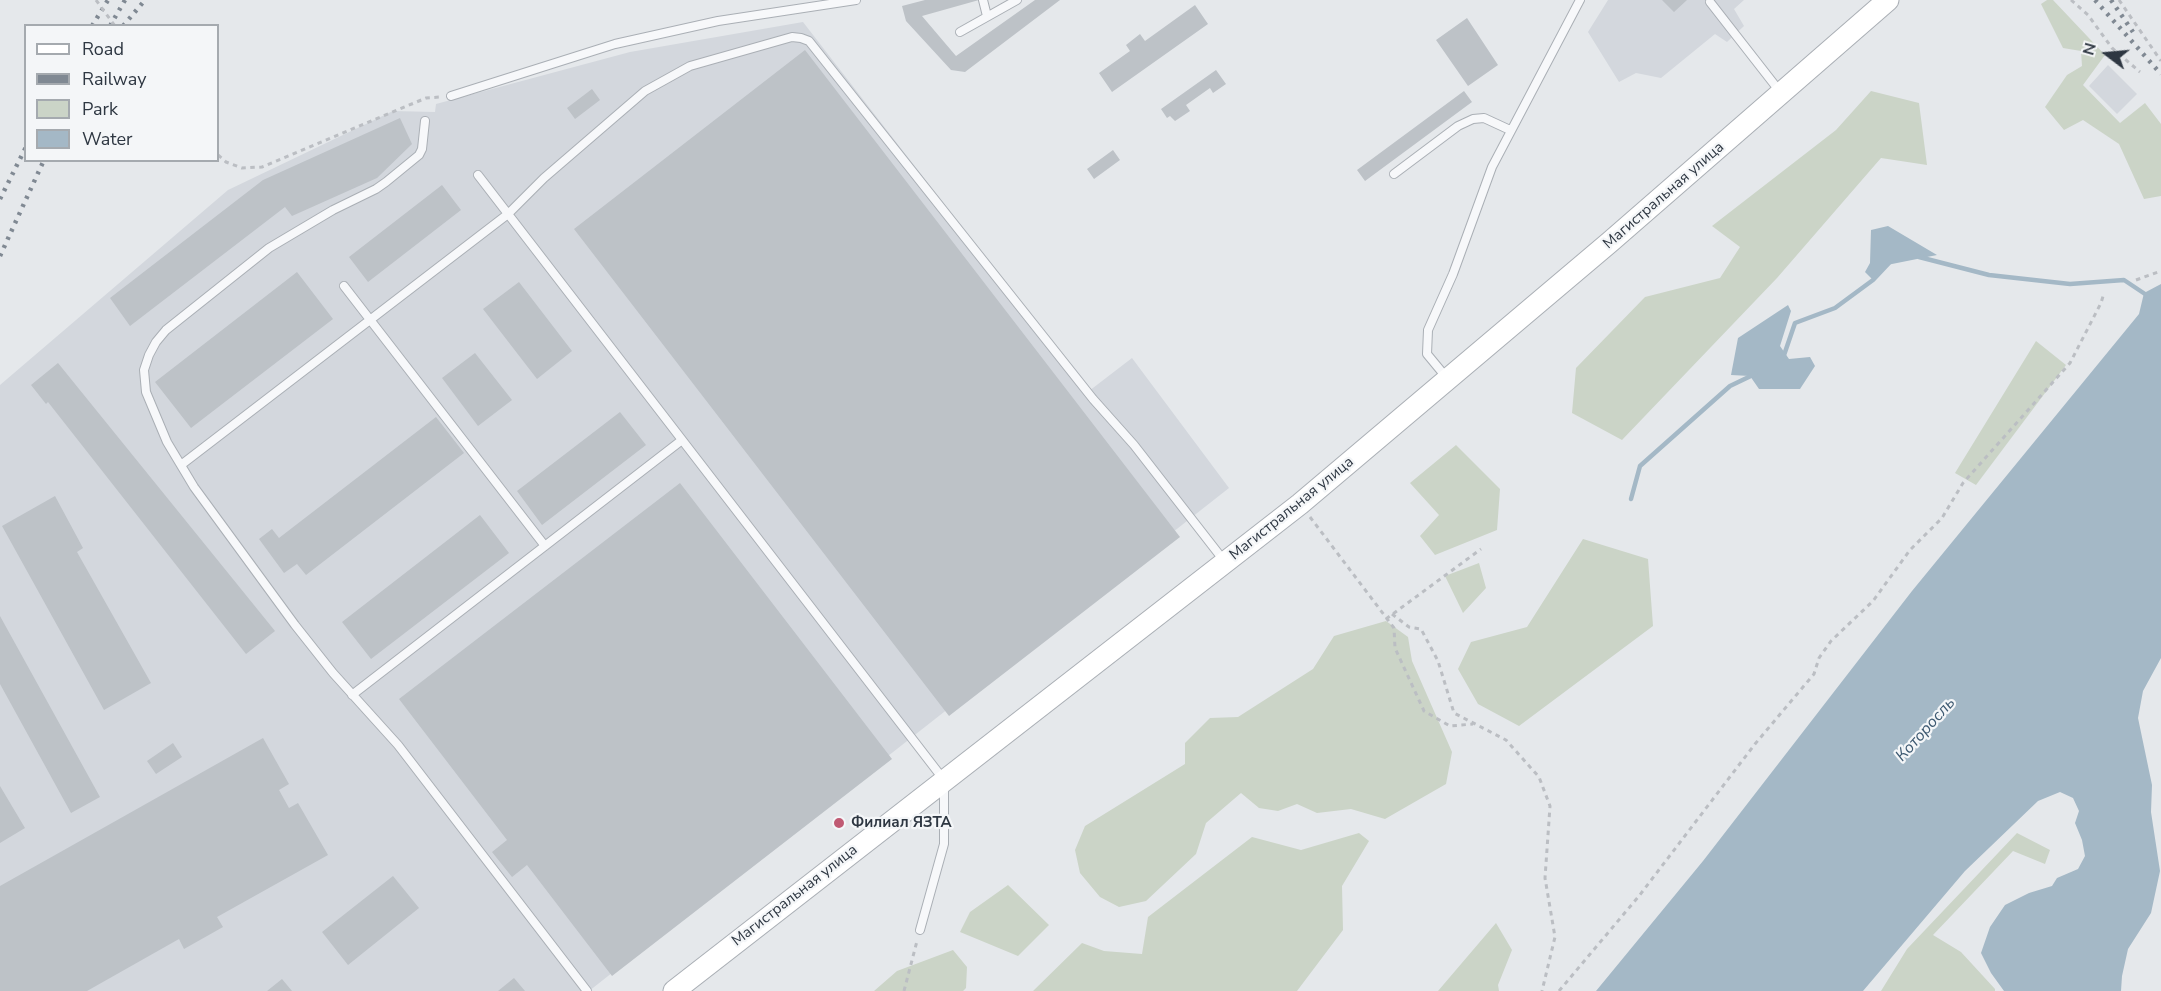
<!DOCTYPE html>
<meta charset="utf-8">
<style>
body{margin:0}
#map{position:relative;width:2161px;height:991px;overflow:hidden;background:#e5e8eb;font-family:"Nunito Sans",sans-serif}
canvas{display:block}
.legend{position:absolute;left:24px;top:24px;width:195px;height:138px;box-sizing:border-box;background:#f4f6f8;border:2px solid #a5aaaf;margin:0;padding:8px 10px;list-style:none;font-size:18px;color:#2e3742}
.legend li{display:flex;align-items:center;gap:12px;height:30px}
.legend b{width:30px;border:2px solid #a5aaaf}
.north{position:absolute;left:2077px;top:24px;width:60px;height:60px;-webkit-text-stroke:4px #f4f6f8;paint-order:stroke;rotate:286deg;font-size:16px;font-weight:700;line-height:24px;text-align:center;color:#2e3742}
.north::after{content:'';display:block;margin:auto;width:21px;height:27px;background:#2e3742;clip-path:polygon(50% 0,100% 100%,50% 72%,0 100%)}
</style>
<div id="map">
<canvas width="2161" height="991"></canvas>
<ul class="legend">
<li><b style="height:8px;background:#fff"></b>Road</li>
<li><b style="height:8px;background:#808993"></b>Railway</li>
<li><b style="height:16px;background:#cbd4c7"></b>Park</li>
<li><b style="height:16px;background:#a4b8c6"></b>Water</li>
</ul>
<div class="north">N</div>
</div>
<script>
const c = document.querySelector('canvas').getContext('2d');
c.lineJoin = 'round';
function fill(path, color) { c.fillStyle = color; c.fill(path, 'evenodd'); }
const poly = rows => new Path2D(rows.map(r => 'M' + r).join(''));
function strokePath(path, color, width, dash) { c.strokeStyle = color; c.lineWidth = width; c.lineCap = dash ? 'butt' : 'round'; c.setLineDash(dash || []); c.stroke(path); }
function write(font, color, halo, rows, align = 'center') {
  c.font = font + ' "Nunito Sans",sans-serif'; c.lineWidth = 4.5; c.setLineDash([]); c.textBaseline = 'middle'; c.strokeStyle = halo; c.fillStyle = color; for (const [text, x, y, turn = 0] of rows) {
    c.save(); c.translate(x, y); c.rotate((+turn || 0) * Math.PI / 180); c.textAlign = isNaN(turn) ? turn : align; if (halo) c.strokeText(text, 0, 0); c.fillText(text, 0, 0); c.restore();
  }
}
fill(poly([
 [1608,0,1744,0,1734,9,1744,26,1727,42,1715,34,1661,78,1636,73,1619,82,1588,32],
 [803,22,1089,391,1132,358,1229,488,589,991,0,991,0,385,228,190,393,111,435,112,436,104,630,52],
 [2108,65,2137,94,2117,114,2089,86]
]), '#d3d7dd');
fill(poly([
 [2047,0,2053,0,2105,55,2083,85,2120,123,2145,103,2161,124,2161,196,2144,199,2119,144,2083,120,2064,130,2045,107,2067,75,2082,66,2081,51,2063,48,2041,4],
 [1871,91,1919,103,1927,165,1881,158,1777,278,1622,440,1572,413,1576,368,1645,297,1720,278,1740,247,1712,226,1836,130],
 [2036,341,2066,365,1976,485,1955,473],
 [1456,445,1500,489,1497,530,1435,555,1420,536,1439,515,1410,483],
 [1583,539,1648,559,1653,626,1519,726,1478,704,1458,669,1471,642,1527,627],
 [1479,563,1486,588,1463,613,1445,576],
 [1386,621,1408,637,1412,661,1452,752,1446,784,1385,819,1351,809,1317,813,1297,804,1278,811,1259,808,1241,793,1206,823,1196,854,1146,901,1119,907,1100,897,1080,873,1075,850,1085,826,1185,764,1185,743,1210,718,1238,717,1313,669,1334,636],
 [1359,833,1369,841,1342,886,1343,930,1297,991,1033,991,1082,943,1104,951,1142,954,1148,917,1252,837,1301,850],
 [2017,833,2050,850,2045,864,2013,851,1933,935,1961,952,1995,989,1995,991,1881,991,1907,949],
 [1008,885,1049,925,1018,956,960,932,970,912],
 [1496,923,1512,950,1498,985,1499,991,1438,991],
 [953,950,967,967,966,988,963,991,874,991,897,971]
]), '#cbd4c7');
fill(poly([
 [1888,226,1937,255,1887,265,1873,280,1865,272,1870,263,1871,230],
 [2161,284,2161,658,2143,691,2138,718,2152,785,2151,812,2160,871,2151,913,2128,949,2122,976,2121,991,2004,991,1991,973,1981,953,1990,927,2005,905,2029,893,2052,886,2057,878,2078,869,2085,856,2082,840,2075,823,2079,811,2073,798,2060,792,2038,801,1965,871,1863,991,1596,991,1703,861,1912,591,2139,314,2144,293],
 [1788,305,1791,311,1780,346,1789,359,1810,357,1815,366,1800,389,1759,389,1750,376,1731,375,1738,338]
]), '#a4b8c6');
strokePath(poly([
 [1919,257,1989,275,2070,284,2124,280,2148,296],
 [1783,358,1795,323,1835,308,1873,280,1889,263],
 [1631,499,1640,466,1730,386,1755,374]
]), '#a4b8c6', 4.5);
fill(poly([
 [925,0,979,0,922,16,956,56,1035,0,1060,0,965,72,951,70,906,21,902,6],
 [1662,0,1687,0,1674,12],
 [1195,5,1208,24,1112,92,1099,73,1130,51,1126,45,1140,34,1145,41],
 [1467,18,1498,65,1468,86,1436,40],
 [805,50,1180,537,949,716,574,229],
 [1216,70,1226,84,1213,93,1210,88,1186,105,1190,111,1175,121,1170,116,1167,118,1161,109],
 [592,89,600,100,575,119,567,108],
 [1464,91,1472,102,1365,181,1357,170],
 [400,118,412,144,377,178,292,216,285,207,130,326,110,298,263,180],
 [1113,150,1120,160,1094,179,1087,169],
 [442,185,461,210,368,282,349,257],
 [297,272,333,319,191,428,155,382],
 [519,282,572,351,537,379,483,309],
 [475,353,512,400,478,426,442,378],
 [58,363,275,631,246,654,48,402,46,404,31,385],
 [620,412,646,445,542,525,517,491],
 [436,417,464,453,306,575,297,564,284,573,259,539,272,529,279,538],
 [680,483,892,759,612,976,527,865,512,877,492,852,507,840,399,699],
 [55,496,83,548,77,552,151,683,104,710,2,526],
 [480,515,509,553,371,659,342,622],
 [0,616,100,797,71,813,0,684],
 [263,738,289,784,279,790,289,808,298,803,328,855,217,917,223,927,184,949,179,939,87,991,0,991,0,886],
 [173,743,182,757,156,774,147,761],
 [0,786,25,828,0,843],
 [393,876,419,908,348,965,322,932],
 [514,978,525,991,498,991],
 [282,979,292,991,267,991]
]), '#bdc2c7');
const service = poly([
 [983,0,987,16],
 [1710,2,1781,93],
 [960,32,1017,0],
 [451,96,615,44,718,21,856,0],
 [425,121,422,149,419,155,386,182,376,189,333,210,269,248,166,330,156,342,149,355,144,370,146,392,167,442,194,487,295,625,333,673,398,745,587,991],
 [1394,174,1458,126,1473,119,1484,118,1510,130],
 [478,175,944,780,944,844,920,930],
 [344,286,545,546],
 [1446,377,1427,354,1428,330,1453,274,1492,167,1580,0],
 [181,465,508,214,544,178,645,91,690,66,792,37,801,38,809,41,1093,399,1134,445,1225,562],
 [352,695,682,440]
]);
const secondary = poly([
 [674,991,1300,504,1610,242,1888,0]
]);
strokePath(service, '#aaafb5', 10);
strokePath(secondary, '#aaafb5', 23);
strokePath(poly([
 [2071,0,2088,15,2112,48,2140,72],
 [2119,0,2161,61],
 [218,155,226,162,242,168,262,167,426,98,440,97],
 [2136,280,2161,271],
 [1310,517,1394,628,1395,648,1424,711,1450,726,1473,724],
 [1392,614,1409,627,1421,629,1438,661,1454,713,1506,740,1539,777,1550,806,1545,878,1555,937,1542,991],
 [1386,619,1481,549],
 [904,991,917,941],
 [1559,991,1639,896,1755,744,1814,674,1819,658,1831,641,1873,601,1910,550,1942,518,1963,483,2070,363,2101,303,2104,293]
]), '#bbbec3', 3, [4.5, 4.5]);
strokePath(service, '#f7f8fa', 8);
strokePath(secondary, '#fff', 21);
strokePath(poly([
 [2095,0,2161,74],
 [2111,0,2133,32],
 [92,26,108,0],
 [110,26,125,0],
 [123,26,145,0],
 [0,199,26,147],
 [0,256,44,160]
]), '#808993', 4.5, [3, 6]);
strokePath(poly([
 [96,0,115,26]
]), '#bbbec3', 3, [4.5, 4.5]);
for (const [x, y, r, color] of [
 [839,823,6,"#c05a73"]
]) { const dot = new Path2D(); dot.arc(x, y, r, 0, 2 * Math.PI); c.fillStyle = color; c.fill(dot); strokePath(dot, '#f4f6f8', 2); }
write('15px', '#2e3742', '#f4f6f8', [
 ["Магистральная улица",1664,196,-41],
 ["Магистральная улица",1292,509,-39],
 ["Магистральная улица",795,896,-38]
]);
write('bold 15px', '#2e3742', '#f4f6f8', [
 ["Филиал ЯЗТА",851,823]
], 'left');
write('italic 16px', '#3d5971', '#f4f6f8', [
 ["Которосль",1926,730,-48]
]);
</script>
